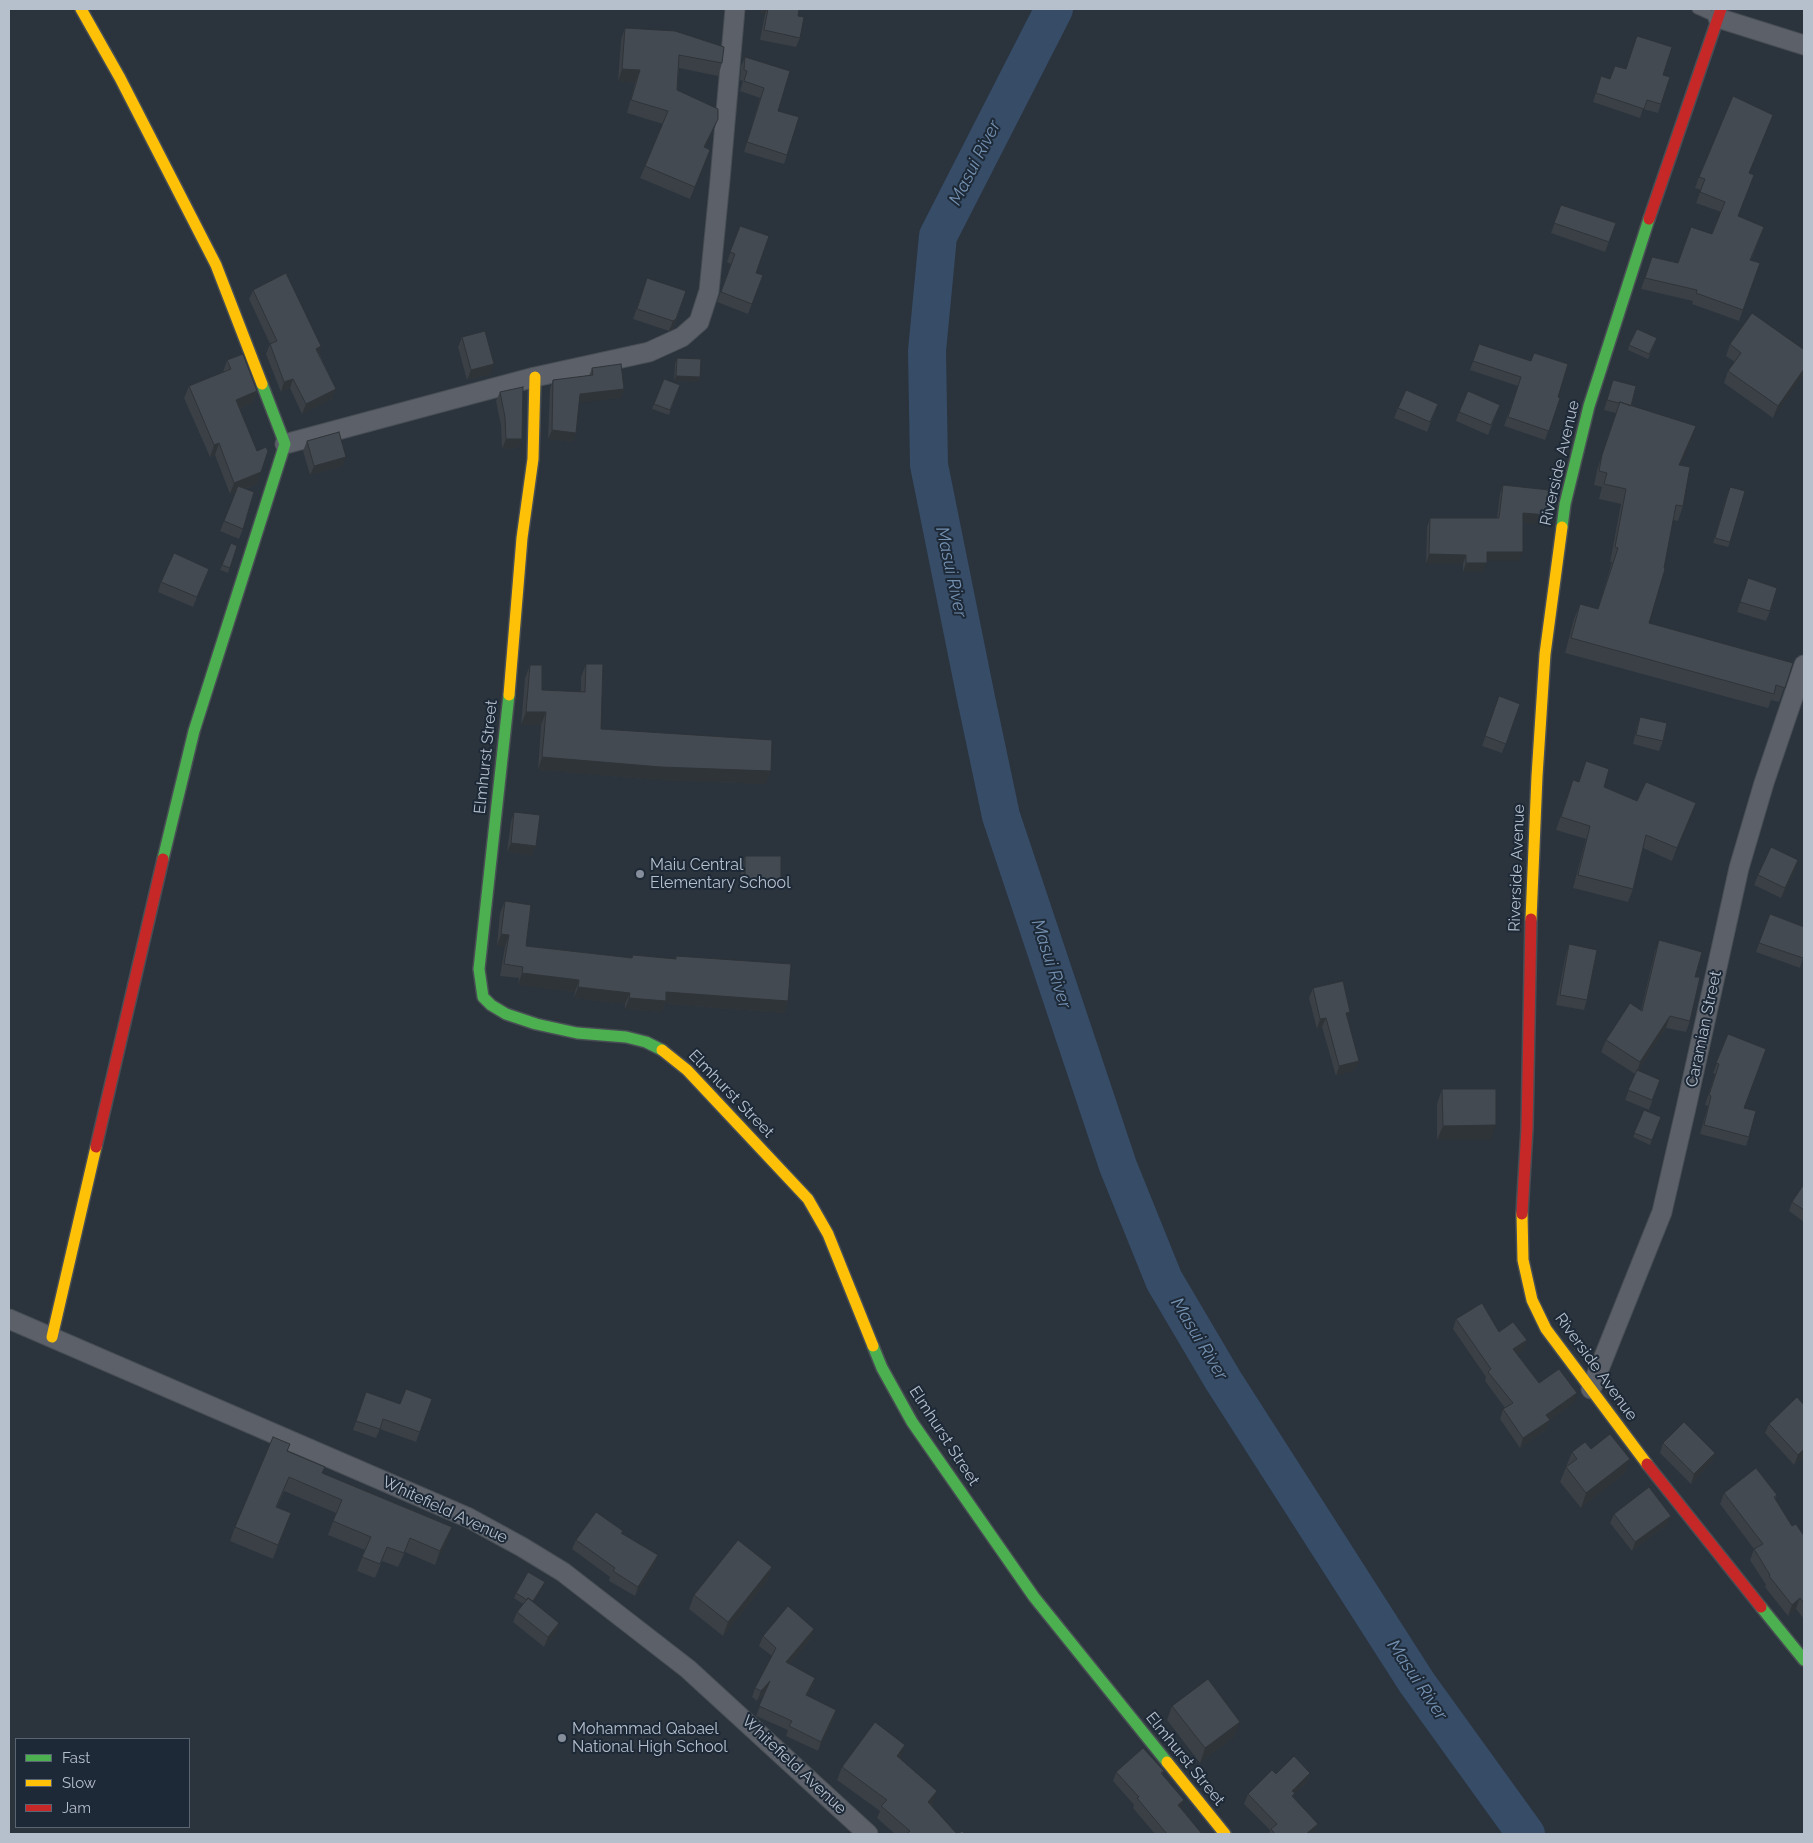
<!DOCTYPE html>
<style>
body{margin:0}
#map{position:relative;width:1813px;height:1843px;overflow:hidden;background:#2b333c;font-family:Raleway,sans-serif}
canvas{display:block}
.frame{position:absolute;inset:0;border:10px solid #b6bfcc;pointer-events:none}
.legend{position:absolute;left:15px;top:1738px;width:175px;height:90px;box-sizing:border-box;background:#1d2937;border:1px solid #5a6573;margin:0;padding:6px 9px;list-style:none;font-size:15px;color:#b6bfcc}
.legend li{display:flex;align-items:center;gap:10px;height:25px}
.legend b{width:25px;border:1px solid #5a6573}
</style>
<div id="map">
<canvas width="1813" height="1843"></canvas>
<div class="frame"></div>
<ul class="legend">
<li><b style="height:6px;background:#4caf50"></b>Fast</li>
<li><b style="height:6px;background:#ffc107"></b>Slow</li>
<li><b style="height:6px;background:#c62828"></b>Jam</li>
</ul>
</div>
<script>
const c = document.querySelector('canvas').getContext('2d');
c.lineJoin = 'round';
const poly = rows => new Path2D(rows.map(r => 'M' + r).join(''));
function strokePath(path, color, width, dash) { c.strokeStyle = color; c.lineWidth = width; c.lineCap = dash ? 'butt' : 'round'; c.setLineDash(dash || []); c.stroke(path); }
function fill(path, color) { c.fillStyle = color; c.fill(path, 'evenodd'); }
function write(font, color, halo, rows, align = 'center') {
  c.font = font + ' Raleway,sans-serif'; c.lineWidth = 4; c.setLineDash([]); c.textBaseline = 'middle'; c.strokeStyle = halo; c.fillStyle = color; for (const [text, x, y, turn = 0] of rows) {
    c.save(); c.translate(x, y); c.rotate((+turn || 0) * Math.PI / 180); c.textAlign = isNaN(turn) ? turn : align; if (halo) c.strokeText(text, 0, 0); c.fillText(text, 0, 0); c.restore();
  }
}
strokePath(poly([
 [1054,9,938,236,927,351,929,465,976,698,1001,816,1118,1166,1164,1280,1223,1380,1417,1683,1526,1834]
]), '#364c67', 38);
const lane = poly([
 [1697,9,1717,18]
]);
const street = poly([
 [1718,18,1804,45],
 [285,444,535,377,649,352,682,337,699,322,709,291,720,180,735,9],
 [9,1319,469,1518,522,1547,563,1572,688,1669,868,1834],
 [1591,1389,1662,1212,1686,1108,1739,868,1764,783,1804,665]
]);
const fast = poly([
 [1562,527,1565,504,1589,406,1649,219],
 [509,695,479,969,483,997,491,1005,506,1014,536,1024,577,1033,626,1037,646,1042,662,1050],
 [163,859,194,731,285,444,262,384],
 [873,1346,882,1368,912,1422,1034,1597,1167,1762],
 [1761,1607,1804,1660]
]);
const slow = poly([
 [81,9,120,78,216,265,262,384],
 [509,695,522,538,533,459,535,377],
 [1531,919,1537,776,1545,654,1562,527],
 [662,1050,687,1070,808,1199,828,1234,873,1346],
 [1522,1214,1523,1260,1532,1300,1546,1329,1647,1464],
 [52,1337,96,1147],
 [1167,1762,1225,1834]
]);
const jam = poly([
 [1649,219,1721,9],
 [96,1147,163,859],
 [1522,1214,1527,1128,1531,919],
 [1647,1464,1761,1607]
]);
strokePath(lane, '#484e54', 11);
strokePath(street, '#484e54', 21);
strokePath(fast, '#484e54', 14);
strokePath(slow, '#484e54', 14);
strokePath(jam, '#484e54', 14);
strokePath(lane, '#5c6169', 9);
strokePath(street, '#5c6169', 19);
strokePath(fast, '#4caf50', 11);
strokePath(slow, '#ffc107', 11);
strokePath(jam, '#c62828', 11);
fill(poly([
 [762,9,799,9,798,16,800,38,796,47,760,40,765,14,761,14],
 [625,28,722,63,718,76,679,68,677,90,713,131,705,147,710,150,690,199,640,178,663,124,627,113,635,83,618,81,621,40],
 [1637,36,1663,75,1661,104,1658,113,1643,109,1640,118,1593,102,1601,76,1610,79,1615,66,1626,69],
 [745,57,778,111,787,155,784,164,744,152,760,98,740,91,743,81,740,80,741,66],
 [1773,115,1749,173,1738,216,1764,227,1751,260,1760,263,1739,321,1692,304,1693,301,1641,289,1652,257,1678,263,1712,234,1721,212,1696,203,1701,190,1695,188,1699,177],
 [1561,205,1616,223,1605,252,1551,233],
 [740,226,756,273,763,275,748,314,717,302,731,264,727,262],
 [647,278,686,291,673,329,669,331,633,319],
 [253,290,321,346,319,353,336,389,332,399,302,414,290,388,281,392,266,354,270,344,249,299],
 [462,337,491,374,467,380,458,347],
 [1655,343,1648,359,1628,350,1629,345],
 [1479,344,1531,361,1534,353,1558,397,1560,398,1545,440,1504,426,1518,386,1470,370],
 [1730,344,1803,349,1773,418,1724,383,1728,371,1735,362,1726,356],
 [677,358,700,377,699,382,674,381,675,363],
 [227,360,257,391,253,403,239,409,261,472,257,484,245,489,243,529,239,539,220,531,236,492,230,494,215,455,210,457,184,398,189,386,223,372],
 [592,368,624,389,621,398,579,402,576,433,573,442,548,439,550,388,553,380,589,376],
 [664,379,680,385,669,415,652,409],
 [1613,380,1631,406,1691,441,1680,465,1683,506,1678,521,1673,520,1649,623,1793,663,1779,702,1771,700,1768,708,1565,653,1574,619,1580,604,1598,609,1612,562,1610,562,1621,504,1599,499,1602,487,1594,485,1597,470,1616,413,1604,410],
 [500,392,522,439,518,448,502,449,501,426,496,401],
 [1438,404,1427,432,1394,418,1398,408],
 [1459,412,1496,415,1488,435,1456,421],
 [307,441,343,466,310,475,303,451],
 [1503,485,1542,525,1523,522,1519,561,1487,561,1483,572,1463,572,1463,564,1426,564,1427,527,1430,518,1497,518,1500,494],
 [1728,492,1730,542,1728,547,1713,543],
 [231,543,237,546,228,573,220,570],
 [209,569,193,607,158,592,161,582],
 [1748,578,1770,611,1766,621,1737,612],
 [586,664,601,729,766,784,656,780,538,770,541,725,521,725,525,678,530,665,542,690,581,692,581,677],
 [1499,696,1520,704,1502,753,1482,746],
 [1640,717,1663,741,1659,751,1633,744,1637,727],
 [1586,761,1604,787,1637,801,1696,803,1672,861,1643,848,1633,889,1628,902,1573,888,1586,839,1556,830,1573,780,1579,782],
 [514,812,536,846,532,856,507,852,511,822],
 [745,856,778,889,741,889,741,866],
 [1798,860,1795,870,1781,898,1754,885,1758,875],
 [505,901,526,946,632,958,633,955,675,959,676,956,788,1001,784,1013,665,1004,662,1012,625,1009,625,1004,574,998,575,992,518,985,519,978,500,976,505,947,497,946,500,913],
 [1770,914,1803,958,1800,968,1756,952],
 [1659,940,1695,977,1690,1021,1686,1032,1666,1028,1638,1071,1660,1080,1649,1110,1625,1100,1635,1074,1601,1052,1606,1040,1641,1010,1655,952],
 [1569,944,1587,1000,1584,1010,1556,1005,1566,954],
 [1313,988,1350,1012,1347,1019,1359,1061,1355,1070,1336,1076,1322,1027,1317,1029,1309,998],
 [1728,1034,1744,1108,1749,1137,1746,1146,1700,1134,1708,1106,1705,1105,1715,1074,1713,1073],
 [1442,1089,1491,1140,1437,1140,1437,1104],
 [1644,1110,1661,1117,1650,1145,1633,1137],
 [1804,1184,1804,1222,1789,1211,1792,1202],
 [1456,1319,1527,1340,1523,1350,1517,1354,1539,1383,1574,1403,1550,1420,1546,1430,1520,1448,1500,1419,1503,1409,1505,1408,1485,1381,1486,1377,1453,1329],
 [366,1392,400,1404,432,1399,416,1442,380,1429,376,1438,353,1430],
 [1769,1424,1804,1456,1794,1465,1765,1433],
 [1663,1443,1715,1453,1711,1463,1691,1484,1660,1453],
 [1591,1449,1630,1459,1625,1473,1581,1508,1560,1482,1572,1452],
 [287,1451,322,1474,452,1527,447,1541,435,1565,405,1552,398,1567,382,1561,375,1578,357,1571,365,1550,328,1535,336,1513,284,1491,277,1507,286,1527,273,1559,230,1541,235,1527],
 [1724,1493,1777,1495,1775,1500,1792,1526,1804,1536,1804,1619,1796,1609,1788,1616,1765,1587,1766,1585,1750,1560,1754,1549,1720,1504],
 [1614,1514,1671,1516,1667,1525,1632,1551,1610,1523],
 [623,1531,622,1534,658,1555,654,1565,635,1596,609,1581,610,1577,572,1549,576,1540],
 [772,1567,767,1581,723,1636,689,1609,694,1595],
 [543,1587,533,1602,559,1623,556,1633,544,1647,513,1622,517,1612,523,1604,514,1598,516,1593],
 [814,1629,811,1639,789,1664,815,1678,812,1687,807,1696,836,1710,833,1720,818,1751,786,1736,788,1730,756,1716,766,1691,757,1701,752,1697,755,1688,772,1656,759,1646,763,1636],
 [1172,1706,1235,1736,1200,1763,1167,1720],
 [905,1745,900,1758,933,1803,931,1806,957,1834,895,1834,877,1818,880,1811,837,1780,842,1767],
 [1164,1771,1162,1775,1181,1808,1202,1834,1155,1834,1133,1808,1134,1805,1113,1781,1116,1772],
 [1310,1773,1307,1782,1294,1794,1293,1798,1318,1824,1314,1833,1313,1834,1269,1834,1270,1830,1244,1804,1248,1794,1276,1774]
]), '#3a4046');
fill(poly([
 [763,9,767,9,765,14,761,14],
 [622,69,640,70,635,83,618,81],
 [1773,115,1769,125,1745,184,1749,173],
 [718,119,713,131,700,159,704,147],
 [710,150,706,162,690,199,695,187],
 [676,319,673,329,669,331,673,321],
 [321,346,318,356,316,349],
 [494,364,491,374,467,380,471,370],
 [1804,369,1804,375,1773,418,1778,406],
 [676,376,700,377,699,382,674,381],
 [293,379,290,388,281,392,284,382],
 [336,389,332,399,302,414,306,404],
 [624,389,621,398,577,403,580,394],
 [257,391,253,403,231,412,236,400],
 [1696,426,1691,441,1674,480,1679,465],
 [552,430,576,433,573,442,548,439],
 [506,439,522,439,518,448,502,449],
 [219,443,215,455,210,457,214,445],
 [346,457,343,466,310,475,314,466],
 [261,472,257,484,230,494,234,483],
 [1523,513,1546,515,1542,525,1520,522],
 [1487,552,1523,552,1519,561,1483,561],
 [1429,554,1466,555,1463,564,1426,564],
 [1466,563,1487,563,1483,572,1463,572],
 [526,712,546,712,541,725,521,725],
 [542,757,771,771,766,784,656,780,538,770],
 [1696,803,1691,817,1672,861,1677,848],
 [511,843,536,846,532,856,507,852],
 [1798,860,1795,870,1781,898,1785,888],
 [745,879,781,879,778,889,741,889],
 [501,934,509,935,505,947,497,946],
 [522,973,579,980,575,992,518,985],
 [578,987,630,993,625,1004,574,998],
 [666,992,788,1001,784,1013,665,1004,662,1012,625,1009,629,998],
 [1350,1012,1347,1021,1346,1013],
 [1670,1016,1666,1028,1636,1074,1640,1062],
 [1326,1018,1322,1027,1317,1029,1320,1019],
 [1359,1061,1355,1070,1336,1076,1339,1066],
 [1496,1125,1491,1140,1437,1140,1443,1126],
 [1527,1340,1523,1350,1510,1359,1513,1349],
 [1577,1393,1574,1403,1543,1425,1546,1415],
 [1550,1420,1546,1430,1520,1448,1523,1438],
 [1804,1449,1804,1456,1794,1465,1798,1455],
 [1715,1453,1711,1463,1691,1484,1694,1474],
 [1630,1459,1625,1473,1581,1508,1586,1493],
 [291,1513,286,1527,273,1559,278,1545],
 [1671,1516,1667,1525,1632,1551,1635,1542],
 [452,1527,447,1541,435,1565,440,1551],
 [658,1555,654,1565,635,1596,638,1587],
 [772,1567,767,1581,723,1636,728,1622],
 [545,1582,543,1587,530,1608,532,1603],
 [1800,1598,1796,1609,1788,1616,1792,1605],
 [559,1623,556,1633,544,1647,548,1637],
 [814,1629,811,1639,782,1672,786,1662],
 [815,1678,812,1687,803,1705,806,1695],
 [770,1681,766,1690,757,1701,761,1691],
 [836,1710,833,1720,818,1751,821,1742],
 [1240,1722,1235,1736,1200,1763,1205,1748],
 [905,1745,901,1757,893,1768,897,1756],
 [1310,1773,1307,1782,1294,1794,1291,1803,1292,1791],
 [937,1791,933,1803,923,1814,928,1802],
 [1184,1800,1180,1810,1178,1805],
 [1318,1824,1314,1833,1313,1834,1306,1834]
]), '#2f3439');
const building = poly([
 [768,9,799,9,798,16,804,17,800,38,764,30,768,9],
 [625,28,675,31,724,47,722,63,679,55,677,90,718,109,718,119,704,147,710,150,695,187,645,166,668,111,631,100,640,70,622,69,625,28],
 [1637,36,1672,47,1663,75,1670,77,1661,104,1647,100,1644,109,1596,93,1601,76,1610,79,1615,66,1626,69,1637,36],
 [745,57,790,71,778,111,799,117,787,155,747,142,764,88,744,81,747,71,744,70,745,57],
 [1733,96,1773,115,1749,173,1754,175,1738,216,1764,227,1750,260,1760,263,1743,310,1696,293,1697,290,1645,278,1652,257,1678,263,1691,227,1712,234,1725,202,1700,192,1705,179,1699,177,1733,96],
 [1561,205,1616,223,1609,242,1554,223,1561,205],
 [740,226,769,236,756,273,763,275,752,304,721,292,735,254,730,252,740,226],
 [286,273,321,346,316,349,336,389,306,404,293,379,284,382,270,344,277,341,253,290,286,273],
 [647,278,686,291,676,319,673,321,637,309,647,278],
 [1752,313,1803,349,1804,344,1804,369,1778,406,1728,371,1741,353,1730,344,1752,313],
 [1637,329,1657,338,1649,354,1629,345,1637,329],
 [485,331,494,364,471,370,462,337,485,331],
 [1479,344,1531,361,1534,353,1568,364,1558,397,1560,398,1549,431,1508,417,1521,377,1473,361,1479,344],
 [243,354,257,391,236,400,257,451,266,447,268,451,261,472,234,483,219,443,214,445,189,386,231,369,227,360,243,354],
 [677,358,701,359,700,377,676,376,677,358],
 [621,364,624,389,580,394,576,433,552,430,553,380,593,375,592,368,621,364],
 [664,379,680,385,670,410,654,404,664,379],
 [1613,380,1636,386,1631,406,1620,402,1619,403,1607,400,1613,380],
 [523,387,522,439,506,439,505,417,500,392,523,387],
 [1406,390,1438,404,1430,422,1398,408,1406,390],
 [1468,391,1500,405,1491,425,1459,412,1468,391],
 [1620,402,1696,426,1679,465,1690,467,1683,506,1676,505,1664,568,1665,569,1649,623,1793,663,1785,688,1776,685,1774,694,1571,638,1580,604,1598,609,1618,548,1615,547,1626,489,1604,484,1607,473,1599,471,1602,455,1620,402],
 [339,432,346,457,314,466,307,441,339,432],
 [1503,485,1549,490,1546,515,1523,513,1523,552,1487,552,1487,563,1466,563,1466,555,1429,554,1430,518,1499,518,1503,485],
 [238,486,254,492,243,529,224,521,238,486],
 [1730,487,1745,491,1730,542,1715,538,1730,487],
 [231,543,237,546,230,568,222,565,231,543],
 [174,553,209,569,197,597,161,582,174,553],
 [1748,578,1777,588,1770,611,1740,602,1748,578],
 [586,664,603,664,601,729,772,740,771,771,661,767,542,757,546,712,526,712,530,665,542,665,542,690,585,692,586,664],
 [1499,696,1520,704,1506,744,1485,736,1499,696],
 [1640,717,1667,723,1663,741,1636,735,1640,717],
 [1586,761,1609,769,1604,787,1637,801,1646,782,1696,803,1677,848,1646,835,1633,889,1578,875,1590,826,1561,817,1573,780,1579,782,1586,761],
 [514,812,540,815,536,846,511,843,514,812],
 [1771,847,1798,860,1785,888,1758,875,1771,847],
 [745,856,781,856,781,879,745,879,745,856],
 [505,901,531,905,526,946,632,958,633,955,676,959,676,956,791,964,788,1001,666,992,666,1001,629,998,630,993,578,987,579,980,522,973,523,967,504,964,509,935,501,934,505,901],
 [1770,914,1804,927,1804,955,1803,958,1759,943,1770,914],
 [1659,940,1702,952,1695,977,1700,977,1690,1021,1670,1016,1640,1062,1606,1040,1630,1003,1642,1011,1659,940],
 [1569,944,1597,950,1587,1000,1560,995,1569,944],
 [1343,981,1350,1012,1346,1013,1359,1061,1339,1066,1326,1018,1320,1019,1313,988,1343,981],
 [1728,1034,1766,1049,1744,1108,1756,1111,1749,1137,1704,1125,1711,1096,1709,1095,1719,1064,1716,1063,1728,1034],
 [1637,1070,1660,1080,1652,1100,1628,1090,1637,1070],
 [1442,1089,1496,1089,1496,1125,1443,1126,1442,1089],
 [1644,1110,1661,1117,1652,1140,1634,1133,1644,1110],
 [1804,1184,1804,1210,1792,1202,1804,1184],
 [1482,1303,1499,1332,1513,1322,1527,1340,1513,1349,1539,1383,1559,1369,1577,1393,1546,1415,1550,1420,1523,1438,1503,1409,1513,1403,1488,1372,1491,1369,1456,1319,1482,1303],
 [406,1389,432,1399,420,1432,383,1419,380,1429,356,1421,366,1392,400,1404,406,1389],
 [1797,1397,1804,1405,1804,1449,1798,1455,1769,1424,1797,1397],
 [1684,1422,1715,1453,1694,1474,1663,1443,1684,1422],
 [1610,1434,1630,1459,1586,1493,1566,1467,1577,1459,1572,1452,1585,1442,1591,1449,1610,1434],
 [273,1437,290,1444,287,1451,325,1467,322,1473,452,1527,440,1551,410,1538,404,1553,387,1547,380,1564,362,1557,371,1537,333,1521,342,1500,289,1477,276,1507,291,1513,278,1545,235,1527,273,1437],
 [1756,1468,1777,1495,1774,1497,1792,1526,1796,1524,1804,1536,1804,1603,1800,1598,1792,1605,1769,1576,1770,1575,1754,1549,1763,1544,1724,1493,1756,1468],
 [1649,1487,1671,1516,1635,1542,1614,1514,1649,1487],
 [596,1512,623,1531,621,1533,658,1555,638,1587,613,1571,615,1568,576,1540,596,1512],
 [738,1540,772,1567,728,1622,694,1595,738,1540],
 [528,1572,545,1582,533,1601,528,1598,527,1600,516,1593,528,1572],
 [528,1598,559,1623,548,1637,517,1612,528,1598],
 [788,1606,814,1629,786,1662,815,1678,806,1695,836,1710,821,1742,789,1726,792,1721,759,1706,770,1681,761,1691,755,1688,776,1648,763,1636,788,1606],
 [1208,1679,1240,1722,1205,1748,1172,1706,1208,1679],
 [875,1722,905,1745,897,1756,937,1791,928,1802,957,1834,909,1834,908,1833,910,1831,881,1806,887,1800,842,1767,875,1722],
 [1143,1748,1164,1771,1161,1773,1184,1800,1178,1805,1202,1834,1167,1834,1137,1798,1139,1797,1116,1772,1143,1748],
 [1294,1756,1310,1773,1292,1791,1295,1793,1292,1796,1318,1824,1306,1834,1275,1834,1271,1829,1277,1824,1248,1794,1272,1770,1276,1774,1294,1756],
 [962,1831,965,1834,958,1834,962,1831]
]);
fill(building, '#434a51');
strokePath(building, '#2f3439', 1);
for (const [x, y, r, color] of [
 [640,874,5,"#858e9a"],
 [562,1738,5,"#858e9a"]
]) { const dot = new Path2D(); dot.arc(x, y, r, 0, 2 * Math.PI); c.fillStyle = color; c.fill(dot); strokePath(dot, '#1d2937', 2); }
write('16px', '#b6bfcc', '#1d2937', [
 ["Riverside Avenue",1560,463,-77],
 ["Elmhurst Street",486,757,-84],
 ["Riverside Avenue",1517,868,-88],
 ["Caramian Street",1704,1029,-78],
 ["Elmhurst Street",731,1094,46],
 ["Riverside Avenue",1596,1367,54],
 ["Elmhurst Street",944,1436,57],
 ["Whitefield Avenue",445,1510,25],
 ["Elmhurst Street",1185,1759,51],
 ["Whitefield Avenue",794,1765,43]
]);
write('16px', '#b6bfcc', '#1d2937', [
 ["Maiu Central",650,865],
 ["Elementary School",650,883],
 ["Mohammad Qabael",572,1729],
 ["National High School",572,1747]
], 'left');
write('italic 18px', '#7491b1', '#1d2937', [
 ["Masui River",975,163,-63],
 ["Masui River",951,572,78],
 ["Masui River",1051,964,72],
 ["Masui River",1199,1339,59],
 ["Masui River",1417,1680,56]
]);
</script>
